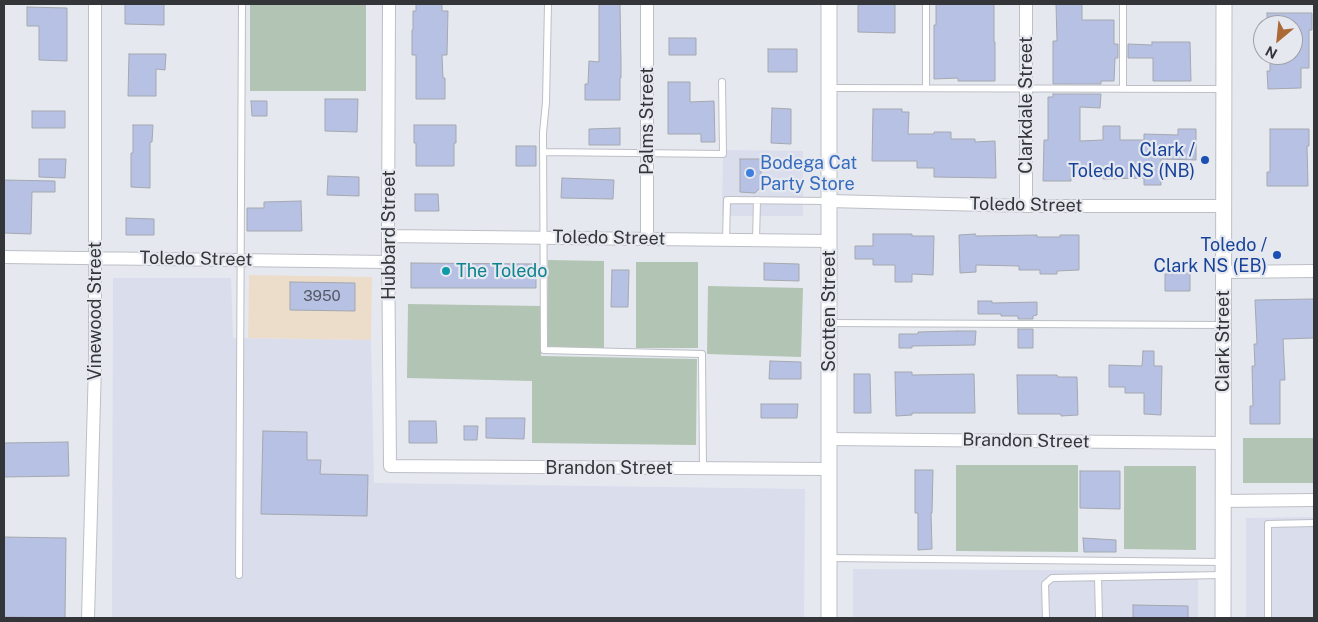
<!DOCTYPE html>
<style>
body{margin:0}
#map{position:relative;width:1318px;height:622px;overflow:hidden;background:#e6e8f0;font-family:"Public Sans",sans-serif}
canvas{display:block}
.frame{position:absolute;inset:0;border:5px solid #343538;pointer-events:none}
.north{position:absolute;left:1253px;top:15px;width:50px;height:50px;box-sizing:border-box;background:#e6e8f0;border:1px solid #9fa0a6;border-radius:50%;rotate:208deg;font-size:14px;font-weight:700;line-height:20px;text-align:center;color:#343538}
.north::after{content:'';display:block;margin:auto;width:18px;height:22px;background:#ab6936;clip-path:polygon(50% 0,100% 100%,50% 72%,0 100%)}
</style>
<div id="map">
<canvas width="1318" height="622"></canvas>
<div class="frame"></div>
<div class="north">N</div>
</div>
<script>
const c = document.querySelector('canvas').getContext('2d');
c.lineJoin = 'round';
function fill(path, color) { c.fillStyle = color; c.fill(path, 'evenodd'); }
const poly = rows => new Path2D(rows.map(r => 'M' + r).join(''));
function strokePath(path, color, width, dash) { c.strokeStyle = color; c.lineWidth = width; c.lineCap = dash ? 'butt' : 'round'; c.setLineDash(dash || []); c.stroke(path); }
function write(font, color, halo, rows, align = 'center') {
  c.font = font + ' "Public Sans",sans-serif'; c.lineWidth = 4.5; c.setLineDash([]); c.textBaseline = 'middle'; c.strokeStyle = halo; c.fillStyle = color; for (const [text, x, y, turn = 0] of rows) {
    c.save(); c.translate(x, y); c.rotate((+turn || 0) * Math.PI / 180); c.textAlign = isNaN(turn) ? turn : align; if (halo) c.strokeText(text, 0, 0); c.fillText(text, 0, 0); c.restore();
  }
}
fill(poly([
 [723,150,803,151,803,216,722,216],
 [113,278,231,278,233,338,371,340,374,483,805,489,804,618,112,618],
 [1314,517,1314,618,1246,618,1246,518],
 [853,569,1198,571,1198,618,853,618]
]), '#d9ddec');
fill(poly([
 [249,275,372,277,371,340,248,338]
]), '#ecdcca');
fill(poly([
 [250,4,366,4,366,91,250,91],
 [548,260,604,261,604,348,547,347],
 [636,262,698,262,698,348,636,348],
 [708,286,803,288,801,357,707,354],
 [408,304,541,306,541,356,697,359,696,445,532,443,532,381,407,378],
 [1243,438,1314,438,1314,483,1243,483],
 [956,465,1078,465,1078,552,956,551],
 [1124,466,1196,466,1196,550,1124,549]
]), '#b2c4b3');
const building = poly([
 [125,4,164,4,164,25,125,24,125,4],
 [416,4,442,4,442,11,448,11,447,55,442,55,443,78,445,78,445,99,416,99,416,55,412,55,412,30,413,30,413,11,416,11,416,4],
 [599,4,620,4,621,62,621,78,620,78,620,100,585,100,585,84,588,84,589,61,599,62,599,4],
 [858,4,895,4,895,33,858,32,858,4],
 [936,4,994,4,994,42,995,42,995,81,958,81,958,78,934,79,934,25,936,25,936,4],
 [1056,4,1082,4,1082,20,1114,20,1114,44,1118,44,1118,58,1115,58,1114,81,1101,81,1101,84,1053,84,1053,41,1057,41,1056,4],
 [27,7,67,8,67,61,39,60,39,26,27,26,27,7],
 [1267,13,1312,13,1312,30,1309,30,1309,68,1301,68,1301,88,1268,89,1267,71,1270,71,1270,55,1293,55,1293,25,1267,25,1267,13],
 [669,38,696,38,696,55,669,55,669,38],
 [1152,42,1190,42,1191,81,1153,81,1153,58,1128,58,1128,44,1152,45,1152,42],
 [768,49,797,49,797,72,768,72,768,49],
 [129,54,166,54,165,70,156,69,156,96,128,96,129,54],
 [668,82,690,82,690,102,714,101,715,142,701,142,701,134,668,134,668,82],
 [1053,94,1101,94,1100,108,1080,107,1080,141,1103,140,1103,126,1120,126,1120,140,1144,140,1144,134,1178,135,1178,129,1196,129,1196,160,1161,159,1161,185,1144,185,1144,178,1103,179,1103,167,1071,168,1071,181,1043,181,1044,140,1048,140,1048,97,1053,97,1053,94],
 [325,99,358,99,357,132,325,131,325,99],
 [251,101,267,101,267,116,252,116,251,101],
 [772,108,791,109,791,144,771,143,772,108],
 [873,109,902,109,902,112,909,112,908,134,934,134,934,132,951,132,951,139,975,139,975,142,995,141,996,178,934,177,934,168,917,168,917,161,872,161,873,109],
 [32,111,65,111,65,128,32,128,32,111],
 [133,125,153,125,152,142,150,142,150,188,131,187,131,153,133,153,133,125],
 [414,125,456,125,456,143,454,143,454,166,416,166,416,143,414,143,414,125],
 [620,128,620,145,589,145,589,129,620,128],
 [1270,129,1309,129,1309,146,1307,146,1308,186,1267,186,1267,172,1270,172,1270,129],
 [516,146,536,146,536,166,516,166,516,146],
 [39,159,66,159,65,178,39,177,39,159],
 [740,159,761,159,761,187,755,193,740,192,740,159],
 [328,176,359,177,359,196,327,195,328,176],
 [562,178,614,180,613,199,561,198,562,178],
 [4,180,55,181,55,192,32,192,31,234,4,233,4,180],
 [415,194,438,194,439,211,415,211,415,194],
 [301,201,302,231,247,231,247,208,264,208,264,202,301,201],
 [126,218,154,219,154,235,126,235,126,218],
 [873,234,912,234,912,236,934,236,933,275,912,274,912,282,895,282,895,265,873,265,873,259,855,259,855,246,873,246,873,234],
 [975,234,976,236,1037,235,1037,237,1060,237,1060,235,1079,235,1079,270,1057,271,1057,274,1040,274,1040,270,1019,270,1019,266,976,265,976,272,960,273,959,235,975,234],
 [411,263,536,264,536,288,411,288,411,263],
 [764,263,799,264,799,281,764,280,764,263],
 [612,270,629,270,628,307,611,307,612,270],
 [1190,273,1190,291,1165,291,1165,274,1190,273],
 [290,282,355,283,355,311,290,310,290,282],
 [1314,299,1314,338,1283,339,1285,380,1280,380,1280,424,1250,424,1250,406,1253,406,1252,366,1255,366,1254,344,1257,344,1255,300,1314,299],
 [978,301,992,301,992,303,1037,302,1037,315,1033,316,1033,319,1018,319,1018,316,1001,316,1001,314,978,314,978,301],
 [1018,329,1033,329,1033,348,1018,348,1018,329],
 [957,331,976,331,975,345,912,346,912,348,899,348,899,334,918,334,918,332,957,331],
 [1143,351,1154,351,1154,366,1162,366,1161,415,1144,414,1144,393,1125,393,1125,387,1109,387,1109,365,1142,366,1143,351],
 [770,361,801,362,801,379,769,379,770,361],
 [895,372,912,372,912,375,974,374,975,413,912,413,912,415,896,416,895,372],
 [854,374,870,374,871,413,854,413,854,374],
 [1017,375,1057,375,1058,377,1077,377,1078,415,1061,416,1061,414,1018,414,1017,375],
 [761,404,798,404,797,418,761,418,761,404],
 [486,418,525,418,524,439,486,438,486,418],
 [409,421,436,421,437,443,409,443,409,421],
 [464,426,478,426,477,440,464,440,464,426],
 [263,431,307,432,307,460,321,460,320,474,368,475,367,516,261,514,263,431],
 [68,442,69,476,4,477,4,443,68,442],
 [915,470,933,470,932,513,931,513,932,549,918,550,918,513,915,513,915,470],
 [1080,471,1120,471,1120,509,1080,508,1080,471],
 [4,537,66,538,65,618,4,617,4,537],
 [1083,538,1116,540,1116,552,1084,552,1083,538],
 [1133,605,1188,606,1188,618,1133,618,1133,605]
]);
fill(building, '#b6c1e3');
strokePath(building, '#a5a8af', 1);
const service = poly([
 [548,4,546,102,543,133,544,350,702,354,703,469],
 [1123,4,1123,88],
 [830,88,1224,89],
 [926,88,926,4],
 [543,152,723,154,722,82],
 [726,240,727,200,829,201],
 [756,240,757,200],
 [830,323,1223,325],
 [829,558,1223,562],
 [239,575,242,4],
 [1098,577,1099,618],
 [1046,618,1045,584,1052,578,1223,575],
 [1268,618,1268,524,1314,523]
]);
const minor = poly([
 [389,4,388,236,390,466,829,469],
 [647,4,647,239],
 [1026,4,1026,206],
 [829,201,1026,206,1223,206],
 [388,236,829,241],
 [4,257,388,262],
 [1223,272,1314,271],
 [829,439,1223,443],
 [1223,501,1314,500],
 [88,618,95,364,95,4]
]);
const tertiary = poly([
 [829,4,829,618],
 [1223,618,1224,4]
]);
strokePath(service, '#bdbfc6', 8);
strokePath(minor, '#bdbfc6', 14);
strokePath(tertiary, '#bdbfc6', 17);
strokePath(service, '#fff', 6);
strokePath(minor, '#fff', 12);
strokePath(tertiary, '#fff', 15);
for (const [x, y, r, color] of [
 [1205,160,5,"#1a4fb4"],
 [750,173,5,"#3f7fe0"],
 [1277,255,5,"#1a4fb4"],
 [446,271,5,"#0f9aa8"]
]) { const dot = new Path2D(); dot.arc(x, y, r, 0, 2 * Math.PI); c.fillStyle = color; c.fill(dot); strokePath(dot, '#e6e8f0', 2); }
write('15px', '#545863', null, [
 ["3950",322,296]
]);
write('18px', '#343538', '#e6e8f0', [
 ["Clarkdale Street",1026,105,-90],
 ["Palms Street",647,121,-90],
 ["Toledo Street",1026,205,1],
 ["Hubbard Street",389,235,-90],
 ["Toledo Street",609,238,1],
 ["Toledo Street",196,259,1],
 ["Vinewood Street",95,311,-90],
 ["Scotten Street",829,311,-90],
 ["Clark Street",1223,341,-90],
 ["Brandon Street",1026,441,1],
 ["Brandon Street",609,468]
]);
write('18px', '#164399', '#e6e8f0', [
 ["Clark /",1195,150],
 ["Toledo NS (NB)",1195,171],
 ["Toledo /",1267,245],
 ["Clark NS (EB)",1267,266]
], 'right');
write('18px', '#366cbe', '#e6e8f0', [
 ["Bodega Cat",760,163],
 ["Party Store",760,184]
], 'left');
write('18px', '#0d838f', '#e6e8f0', [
 ["The Toledo",456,271]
], 'left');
</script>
